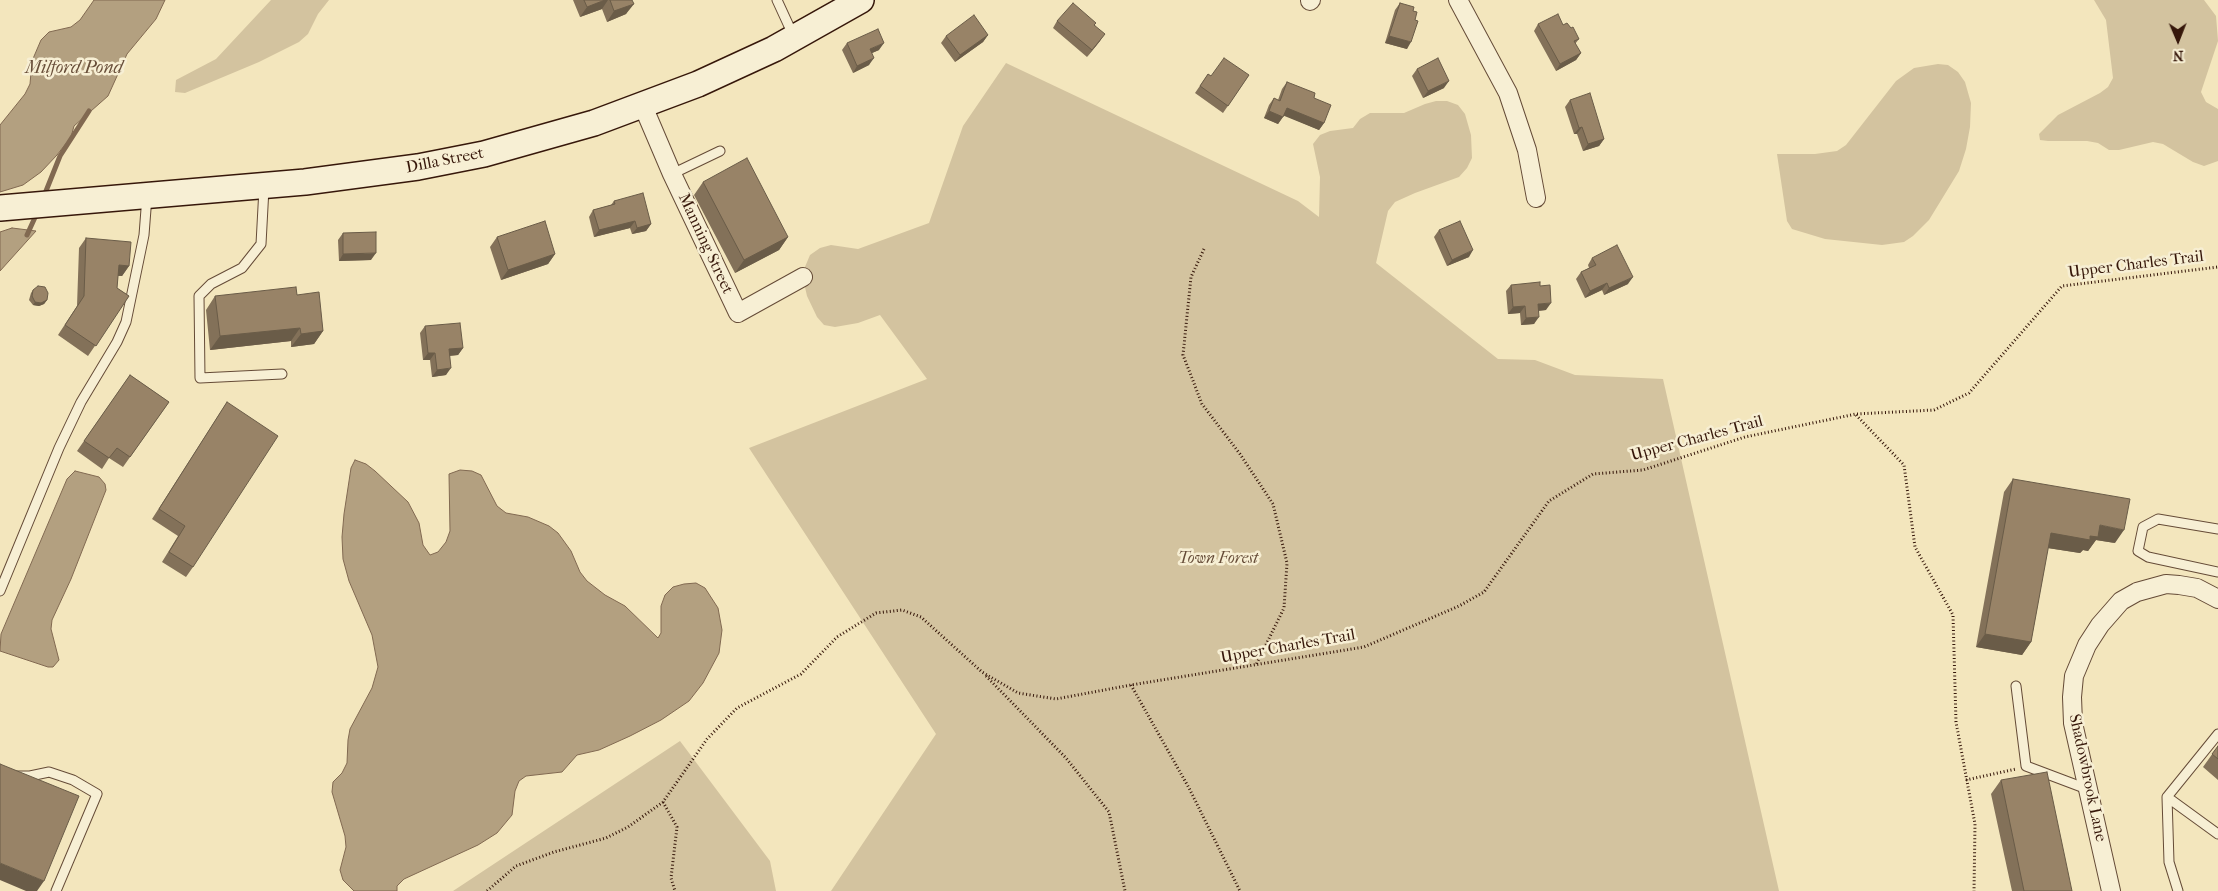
<!DOCTYPE html>
<style>
body{margin:0}
#map{position:relative;width:2218px;height:891px;overflow:hidden;background:#f3e6bd;font-family:"IM FELL French Canon",serif}
canvas{display:block}
.north{position:absolute;left:2153px;top:15px;width:50px;height:50px;-webkit-text-stroke:4px #f7efd4;paint-order:stroke;rotate:179deg;font-size:14px;font-weight:700;line-height:20px;text-align:center;color:#36170a}
.north::after{content:'';display:block;margin:auto;width:18px;height:22px;background:#36170a;clip-path:polygon(50% 0,100% 100%,50% 72%,0 100%)}
</style>
<div id="map">
<canvas width="2218" height="891"></canvas>
<div class="north">N</div>
</div>
<script>
const c = document.querySelector('canvas').getContext('2d');
c.lineJoin = 'round';
function fill(path, color) { c.fillStyle = color; c.fill(path, 'evenodd'); }
const poly = rows => new Path2D(rows.map(r => 'M' + r).join(''));
function strokePath(path, color, width, dash) { c.strokeStyle = color; c.lineWidth = width; c.lineCap = dash ? 'butt' : 'round'; c.setLineDash(dash || []); c.stroke(path); }
function write(font, color, halo, rows, align = 'center') {
  c.font = font + ' "IM FELL French Canon",serif'; c.lineWidth = 5; c.setLineDash([]); c.textBaseline = 'middle'; c.strokeStyle = halo; c.fillStyle = color; for (const [text, x, y, turn = 0] of rows) {
    c.save(); c.translate(x, y); c.rotate((+turn || 0) * Math.PI / 180); c.textAlign = isNaN(turn) ? turn : align; if (halo) c.strokeText(text, 0, 0); c.fillText(text, 0, 0); c.restore();
  }
}
fill(poly([
 [271,0,329,0,318,14,308,34,299,42,259,62,185,93,175,92,176,80,216,59],
 [2094,0,2204,0,2216,16,2218,41,2201,92,2206,102,2218,109,2218,161,2204,166,2193,162,2163,144,2153,142,2119,150,2109,150,2098,143,2087,141,2048,141,2040,140,2039,134,2058,115,2100,93,2108,87,2113,78,2106,20],
 [1006,63,1298,201,1319,217,1320,177,1313,144,1320,135,1330,131,1353,128,1360,119,1370,113,1404,113,1425,104,1436,101,1447,101,1458,105,1465,114,1471,135,1472,158,1467,168,1459,177,1415,193,1395,202,1388,211,1376,263,1498,359,1535,360,1575,375,1663,379,1779,891,831,891,936,734,749,448,927,379,880,315,858,323,835,327,824,325,817,317,807,296,802,274,810,255,820,248,831,245,858,249,929,223,963,126],
 [1938,64,1948,65,1958,72,1965,82,1971,103,1970,127,1966,149,1959,171,1929,220,1913,236,1904,242,1882,245,1825,239,1792,229,1787,221,1777,154,1815,154,1837,151,1846,145,1896,81,1914,68],
 [680,741,770,861,776,891,453,891]
]), '#d3c39f');
const water = poly([
 [94,0,165,0,156,19,127,54,108,96,74,126,71,137,57,155,41,172,23,185,0,192,0,125,25,94,30,84,32,61,41,40,49,32,71,27,80,20,94,0],
 [12,228,36,231,0,271,0,232,12,228],
 [355,460,366,464,375,471,408,502,419,523,423,545,430,555,438,552,446,542,450,531,449,474,460,470,472,471,481,475,497,506,506,513,528,517,549,526,558,533,571,551,580,572,587,581,605,595,625,606,658,638,661,633,661,606,665,595,673,587,684,584,696,583,705,588,718,608,722,630,719,653,703,683,689,701,661,720,630,736,599,750,577,755,562,772,526,776,519,781,515,791,512,815,497,833,478,845,404,879,397,886,397,891,354,891,343,880,340,870,346,847,345,836,332,792,333,782,342,773,347,763,348,740,350,729,372,688,378,667,372,635,349,581,343,559,342,537,344,514,351,468,355,460],
 [75,471,99,477,105,484,106,490,71,579,52,620,51,629,59,660,53,667,48,667,0,651,1,634,67,479,75,471]
]);
fill(water, '#b3a080');
strokePath(water, '#816951', 1);
strokePath(poly([
 [44,196,60,156,89,111],
 [27,235,37,213]
]), '#816951', 5);
const lane = poly([
 [777,0,794,37],
 [672,174,720,151],
 [264,188,261,244,242,268,211,284,199,296,200,378,282,374],
 [2218,529,2158,519,2143,527,2138,551,2148,557,2218,572],
 [0,591,59,448,81,402,117,342,126,322,144,235,147,196],
 [2016,686,2026,766,2087,789],
 [0,772,11,776,30,776,49,772,73,780,97,794,56,891],
 [2167,797,2218,834],
 [2178,891,2169,862,2167,797,2218,734]
]);
const street = poly([
 [1458,0,1508,93,1527,150,1536,198],
 [1310,1,1311,0],
 [643,106,672,174,738,313,803,277],
 [2111,891,2073,723,2072,697,2074,676,2087,645,2100,625,2121,601,2137,592,2166,584,2179,585,2197,588,2218,599]
]);
const secondary = poly([
 [0,208,305,182,418,167,484,154,594,123,698,84,774,49,861,0]
]);
strokePath(lane, '#654b37', 11);
strokePath(street, '#654b37', 20);
strokePath(secondary, '#36170a', 28);
strokePath(poly([
 [1204,249,1191,277,1183,355,1202,404,1240,454,1273,504,1287,563,1284,608,1256,665],
 [1856,415,1904,465,1915,547,1953,615,1956,722,1975,824,1974,891],
 [986,676,1066,758,1109,812,1125,891],
 [1131,685,1189,788,1240,891],
 [1966,780,2016,769],
 [663,802,677,827,671,878,675,891],
 [487,891,516,866,554,852,606,838,628,827,663,802,707,739,737,708,801,674,837,637,876,613,902,610,921,617,982,672,1018,693,1056,699,1131,685,1364,647,1459,606,1484,592,1549,501,1593,474,1643,470,1745,437,1856,414,1934,410,1969,393,2062,286,2218,267]
]), '#36170a', 3, [1, 2.5]);
strokePath(lane, '#f7efd4', 9);
strokePath(street, '#f7efd4', 18);
strokePath(secondary, '#f7efd4', 25);
fill(poly([
 [573,0,632,0,626,14,607,22,602,9,580,17],
 [1400,3,1413,11,1407,49,1385,43,1395,10],
 [1057,21,1095,25,1100,41,1087,57,1053,28],
 [1538,24,1563,25,1571,28,1579,39,1575,44,1581,53,1576,60,1556,71,1534,31],
 [988,35,983,42,955,62,941,43,946,36],
 [847,43,879,50,872,53,869,65,853,73,842,50],
 [1417,69,1444,88,1423,98,1412,76],
 [1208,74,1211,76,1249,75,1223,113,1195,93],
 [1287,82,1314,98,1324,123,1319,130,1284,115,1278,124,1264,118,1269,105,1274,98,1278,100,1282,89],
 [1570,100,1604,139,1599,146,1583,151,1577,134,1574,134,1565,107],
 [703,182,788,237,779,250,735,273,694,195],
 [614,201,651,224,646,231,632,234,630,228,594,237,589,217,593,210,611,205],
 [1439,230,1469,257,1447,266,1434,237],
 [343,233,371,260,339,261,338,240],
 [497,237,555,254,548,264,501,280,490,247],
 [86,238,129,266,122,276,118,276,117,288,129,296,88,356,58,335,77,306,79,248],
 [1592,258,1628,284,1604,295,1602,290,1585,298,1576,279,1581,272,1589,268,1588,265],
 [1511,285,1546,310,1539,311,1534,324,1521,325,1520,313,1508,314,1506,291],
 [33,290,47,300,44,304,39,306,33,305,29,300,31,293],
 [297,295,323,331,314,344,291,347,291,341,210,350,206,310,215,296],
 [425,326,463,348,458,355,450,356,446,375,432,377,430,360,423,360,420,333],
 [130,375,169,402,123,467,109,458,102,469,77,451],
 [227,402,193,567,186,577,162,562,178,536,152,519],
 [2013,479,2115,543,2096,540,2088,551,2083,550,2080,553,2048,548,2031,642,2022,655,1976,647,2004,492],
 [2218,746,2218,780,2203,767],
 [2001,780,2072,891,2012,891,1991,794]
]), '#837159');
fill(poly([
 [605,0,608,0,602,9,580,17,587,7],
 [634,4,626,14,607,22,614,11],
 [1105,34,1100,41,1087,57,1092,50],
 [988,35,983,42,955,62,960,55],
 [1389,36,1411,42,1407,49,1385,43],
 [884,43,879,50,865,56,870,49],
 [1581,53,1576,60,1556,71,1560,64],
 [874,58,869,65,853,73,857,66],
 [1449,81,1444,88,1423,98,1428,91],
 [1287,108,1324,123,1319,130,1282,115],
 [1269,111,1283,117,1278,124,1264,118],
 [1582,127,1577,134,1574,134,1579,128],
 [1604,139,1599,146,1583,151,1588,144],
 [635,221,630,228,594,237,599,230],
 [651,224,646,231,632,234,637,228],
 [788,237,779,250,735,273,744,260],
 [1473,250,1469,257,1447,266,1452,260],
 [376,253,371,260,339,261,343,254],
 [555,254,548,264,501,280,508,270],
 [119,265,129,266,122,276,112,275],
 [1633,277,1628,284,1604,295,1609,288],
 [1607,283,1602,290,1585,298,1590,291],
 [47,300,44,304,39,306,33,305,35,302],
 [1551,303,1546,310,1533,311,1538,304],
 [1525,306,1520,313,1508,314,1513,307],
 [1539,317,1534,324,1521,325,1526,318],
 [300,328,291,341,210,350,220,336],
 [323,331,314,344,291,347,301,334],
 [463,348,458,355,445,356,449,349],
 [428,353,435,353,430,360,423,360],
 [451,368,446,375,432,377,437,370],
 [2100,525,2124,530,2115,543,2096,540,2088,551,2083,550,2080,553,2041,547,2051,533,2090,536],
 [1985,634,2031,642,2022,655,1976,647],
 [0,863,44,881,37,891,26,891,0,880]
]), '#6a5c48');
const building = poly([
 [584,0,605,0,587,7,584,0],
 [610,0,632,0,634,4,614,11,610,0],
 [1073,3,1096,23,1094,25,1105,34,1092,50,1057,21,1073,3],
 [1400,3,1414,7,1413,11,1417,12,1415,20,1418,21,1411,42,1389,36,1400,3],
 [1558,14,1563,25,1567,23,1571,28,1573,27,1579,39,1574,41,1581,53,1560,64,1538,24,1558,14],
 [974,15,988,35,960,55,946,36,974,15],
 [878,29,884,43,870,49,874,58,857,66,847,43,878,29],
 [1224,58,1249,75,1228,106,1200,86,1208,74,1211,76,1224,58],
 [1438,58,1449,81,1428,91,1417,69,1438,58],
 [1287,82,1315,93,1314,98,1331,105,1324,123,1287,108,1283,117,1269,111,1274,98,1280,101,1287,82],
 [1590,93,1604,139,1588,144,1582,127,1579,128,1570,100,1590,93],
 [747,158,788,237,744,260,703,182,747,158],
 [643,193,651,224,637,228,635,221,599,230,593,210,615,204,614,201,643,193],
 [545,221,555,254,508,270,497,237,545,221],
 [1460,221,1473,250,1452,260,1439,230,1460,221],
 [376,232,376,253,343,254,343,233,376,232],
 [86,238,131,242,129,266,119,265,117,288,129,296,96,346,65,325,84,296,86,238],
 [1617,245,1633,277,1609,288,1607,283,1590,291,1581,272,1596,265,1592,258,1617,245],
 [1540,282,1540,286,1550,285,1551,303,1538,304,1539,317,1526,318,1525,306,1513,307,1511,285,1540,282],
 [38,286,45,287,48,293,47,300,41,303,35,302,32,296,33,290,38,286],
 [296,287,297,295,319,292,323,331,301,334,300,328,220,336,215,296,296,287],
 [460,323,463,348,449,349,451,368,437,370,435,353,428,353,425,326,460,323],
 [130,375,169,402,130,457,117,448,109,458,84,441,130,375],
 [227,402,278,436,193,567,169,552,185,526,159,509,227,402],
 [2013,479,2130,499,2124,530,2100,525,2098,537,2090,536,2090,540,2051,533,2031,642,1985,634,2013,479],
 [2218,746,2218,759,2212,754,2218,746],
 [0,764,79,796,44,881,0,863,0,764],
 [2047,772,2072,891,2024,891,2001,780,2047,772]
]);
fill(building, '#988367');
strokePath(building, '#6a5c48', 1);
write('16px', '#36170a', '#f7efd4', [
 ["Dilla Street",445,161,-11],
 ["Manning Street",705,244,65],
 ["Upper Charles Trail",2136,265,-7],
 ["Upper Charles Trail",1697,439,-15],
 ["Upper Charles Trail",1288,647,-10],
 ["Shadowbrook Lane",2087,778,78]
]);
write('italic 16px', '#654b37', '#f7efd4', [
 ["Town Forest",1218,559]
]);
write('italic 18px', '#684e39', '#f7efd4', [
 ["Milford Pond",74,69]
]);
</script>
